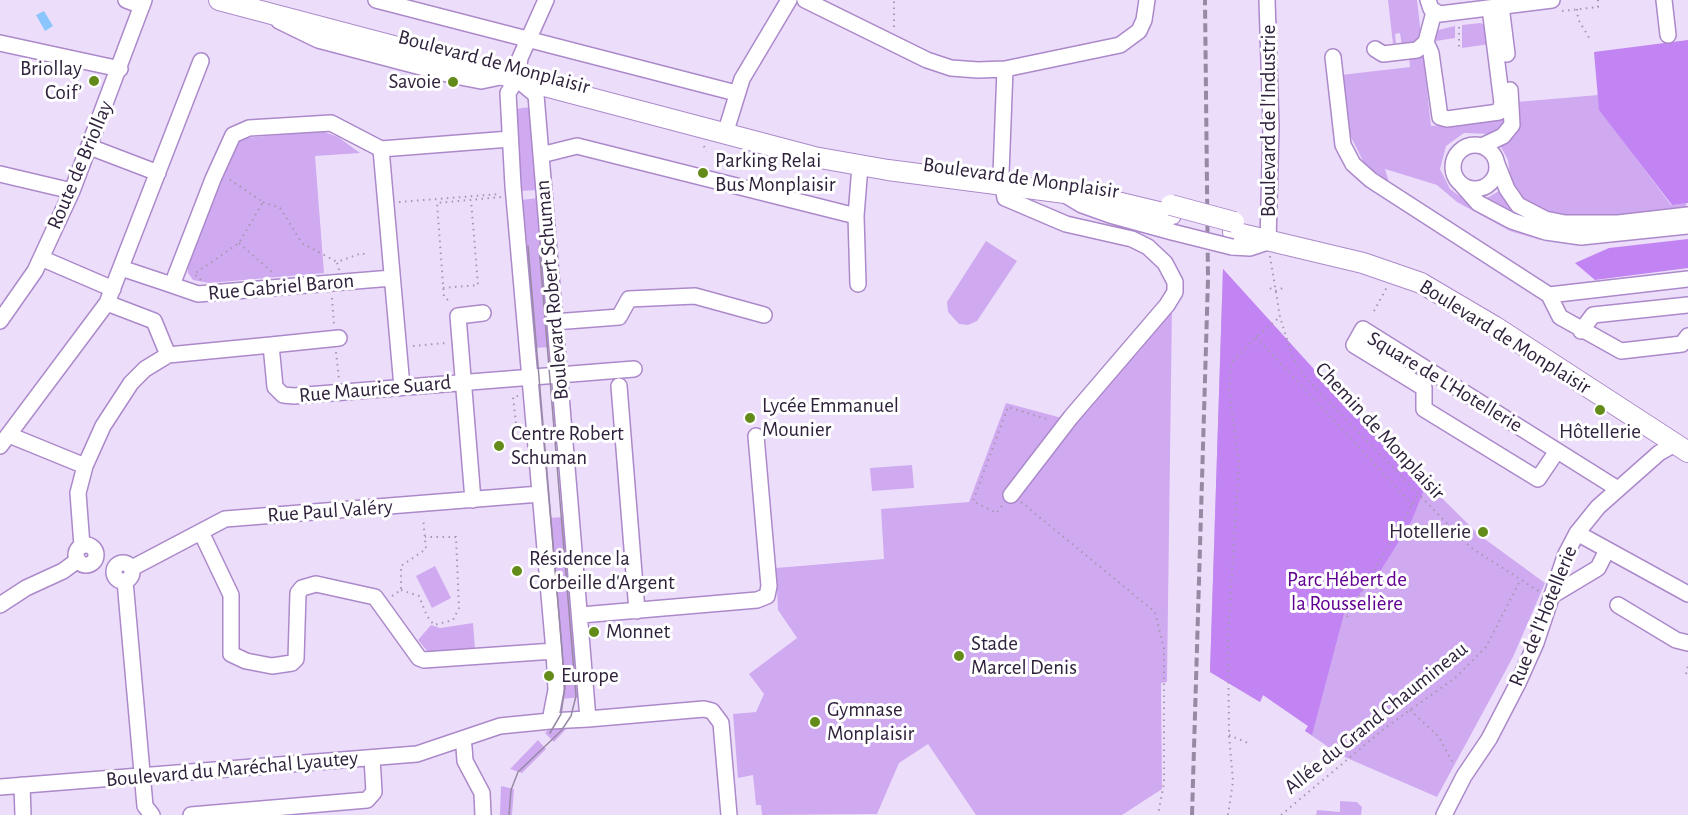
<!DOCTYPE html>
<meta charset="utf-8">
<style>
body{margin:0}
canvas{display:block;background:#ecdefa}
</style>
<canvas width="1688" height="815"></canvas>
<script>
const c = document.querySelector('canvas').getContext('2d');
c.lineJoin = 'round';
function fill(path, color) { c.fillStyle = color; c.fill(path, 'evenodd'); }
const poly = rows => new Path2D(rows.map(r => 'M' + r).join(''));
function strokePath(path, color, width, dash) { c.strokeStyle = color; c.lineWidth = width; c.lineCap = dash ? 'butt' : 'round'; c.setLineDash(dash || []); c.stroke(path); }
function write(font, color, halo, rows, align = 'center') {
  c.font = font + ' "Alegreya Sans",sans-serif'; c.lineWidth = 6; c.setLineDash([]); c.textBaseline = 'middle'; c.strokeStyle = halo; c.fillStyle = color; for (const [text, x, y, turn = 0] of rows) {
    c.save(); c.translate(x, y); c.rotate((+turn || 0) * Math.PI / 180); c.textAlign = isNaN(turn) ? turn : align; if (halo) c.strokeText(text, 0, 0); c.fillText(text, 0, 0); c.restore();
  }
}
fill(poly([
 [1388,0,1417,0,1421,34,1417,42,1402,46,1400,33,1395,34,1396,43,1393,44],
 [1480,23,1486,25,1490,44,1462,48,1462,25],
 [1455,26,1455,38,1436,41,1435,35,1438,30],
 [1423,54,1431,126,1508,118,1501,129,1491,134,1464,133,1446,146,1440,169,1450,189,1477,209,1582,243,1540,240,1510,231,1457,202,1437,185,1385,169,1389,182,1365,165,1347,129,1341,75,1410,67,1409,55],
 [1598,95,1600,110,1671,205,1686,203,1687,212,1570,219,1527,206,1511,182,1508,160,1500,145,1509,142,1516,134,1517,102],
 [531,107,538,190,520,191,514,109],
 [322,131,338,137,360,153,315,156,324,273,209,283,193,280,188,273,188,264,237,142,245,138],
 [1501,190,1518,214,1517,216,1483,200],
 [539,198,551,347,533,348,521,200],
 [986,241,1017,261,977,321,968,325,959,324,948,312,947,302],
 [1223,269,1340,398,1451,507,1478,534,1545,583,1513,657,1437,797,1340,755,1305,731,1308,726,1263,695,1260,702,1210,672],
 [1162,300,1172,305,1167,682,1161,683,1162,789,1122,815,976,815,928,744,899,763,877,814,762,815,761,805,756,805,753,775,738,778,733,714,756,712,764,694,749,674,797,638,778,610,776,568,884,559,881,509,969,502,1006,403,1062,418],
 [912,465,914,488,872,491,870,468],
 [565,517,581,697,561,699,547,518],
 [435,566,451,598,432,608,416,576],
 [473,623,475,649,428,652,418,640,431,625,440,628],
 [567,728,554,742,545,733,549,729],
 [538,740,546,749,522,773,510,769],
 [501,786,514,789,512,815,500,815],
 [1340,801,1357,802,1362,807,1361,815,1316,815,1317,810,1340,812]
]), '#d0aaf1');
fill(poly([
 [1688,40,1688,203,1672,205,1599,110,1594,52],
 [1688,239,1688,268,1595,280,1575,263,1609,248],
 [1223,269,1340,398,1427,483,1411,522,1381,570,1345,610,1312,735,1305,731,1308,726,1263,695,1260,702,1210,672]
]), '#c284f3');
fill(poly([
 [44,11,53,26,45,31,36,15]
]), '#8bc5fd');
const minor = poly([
 [126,0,142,6],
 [376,0,736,93],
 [805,0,927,60,951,68,978,70,1005,69,1120,45,1139,31,1144,20,1147,0],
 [1428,0,1431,9,1440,14,1552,0],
 [1664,0,1668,35],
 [1501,6,1507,54],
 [279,21,318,40,455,76,481,81,505,76],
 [1426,42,1431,53,1440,117,1447,119,1499,112,1502,103,1490,8],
 [0,43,120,69],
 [1375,49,1383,54,1417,50,1426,42,1434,12],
 [1333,57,1343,145,1353,164,1371,180,1549,295,1560,317,1621,351,1682,344,1688,336],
 [1005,69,1001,174,1005,198,1066,224,1132,239,1148,247,1165,263,1175,282,1175,292,1167,305,1071,417,1011,495],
 [518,80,536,95,588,719,704,709,712,711,721,723,729,815],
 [725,134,742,79,789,0],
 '1453 167a22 22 0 1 1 44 0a22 22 0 1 1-44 0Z',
 [1482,146,1503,136,1512,125,1510,90],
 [90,147,158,173],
 [381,149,331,123,249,128,233,135,213,179,172,285,198,294,392,278],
 [541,155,577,146,856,216],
 [1497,164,1507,189,1518,205,1545,219,1565,223,1618,223,1688,215],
 [0,174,72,191],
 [1462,185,1478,203,1512,221,1546,232,1581,237,1688,226],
 [1067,196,1082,205,1110,215,1172,232],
 [1232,247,1250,248,1268,242,1271,126,1267,0],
 [41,258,113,289],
 [121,268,172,285],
 [858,284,856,216,860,166],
 [1549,295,1688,279],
 [107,303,154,321,168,355],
 [0,321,35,271,72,191,144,0],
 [554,322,619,317,629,299,695,296,764,315],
 [1581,331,1593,315,1688,305],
 [271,345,339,338],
 [619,386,637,611],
 [402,387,381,149,510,139],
 [9,435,85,466],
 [0,446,107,303,201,61],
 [1557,451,1538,479,1424,409,1424,388,1354,345,1363,329,1618,489],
 [473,500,458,316,483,313],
 [201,532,231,595,231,654,246,661,272,666,292,663,296,659,298,593,302,588,316,584,375,597,419,658,424,660,554,651],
 [1577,533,1688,594],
 '76 555a10 10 0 1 1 20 0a10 10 0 1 1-20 0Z',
 [82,546,78,493,85,466,103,426,131,383,145,369,168,355,271,345,275,387,283,395,294,396,634,369],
 '114 572a9 9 0 1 1 18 0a9 9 0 1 1-18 0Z',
 [132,568,225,519,540,494],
 [125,581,145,806,152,815],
 [1553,595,1598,568,1607,550],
 [0,605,26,588,63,571,78,560],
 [1618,605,1676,640,1688,643],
 [581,615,757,600,767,596,769,586,756,436],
 [550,721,588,719],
 [464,747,465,761,482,793,483,815],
 [22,785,23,815],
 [0,787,417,754,500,726,550,721,556,690,554,651,513,186,508,93,517,79,520,58,546,0],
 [191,815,367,800,374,792,372,758],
 [1444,815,1464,776,1489,739,1518,683,1536,643,1565,556,1577,533,1598,507,1659,453,1675,444]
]);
const major = poly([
 [219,0,814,157,888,170,1096,197,1171,215],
 [1233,232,1363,263,1421,283,1494,326,1688,452]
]);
strokePath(minor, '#ac89ca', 18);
strokePath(major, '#ac89ca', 22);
strokePath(poly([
 [1577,9,1578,19,1591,41],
 [1562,11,1598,7,1598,0],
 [894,27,894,0],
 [1459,27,1459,48],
 [704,146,706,152],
 [263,202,280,208,302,243,337,262],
 [399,202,500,194],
 [239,243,273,273],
 [1270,256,1280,317,1293,358,1306,378,1470,547,1540,592],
 [339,270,337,262,362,253,368,256],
 [201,280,194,274,239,243,263,202,229,179],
 [443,288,478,285,471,200],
 [1270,288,1275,291,1283,288],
 [332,298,334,325],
 [448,300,444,297,437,203,501,197],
 [1374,311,1387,287],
 [1256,337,1413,505],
 [413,346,446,343],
 [336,352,339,379],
 [514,432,517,432,513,397,518,396],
 [1021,502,1155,612,1164,649,1164,783,1158,815],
 [1002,506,996,513,973,501,1008,407,1050,420],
 [401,590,419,596,427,616,434,625,453,620,459,608,456,537,425,537],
 [392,596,401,590,401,566,426,549,423,518],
 [1347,617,1418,495],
 [1686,674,1688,665],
 [1410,710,1439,737,1454,765],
 [1229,735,1248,743],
 [1228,815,1233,781,1229,735,1228,635,1239,462,1229,391,1231,363,1256,337,1280,317],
 [1281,815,1385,728,1455,678,1486,647,1521,579]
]), '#a597b2', 2, [1.5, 4.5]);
strokePath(minor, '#fff', 15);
strokePath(major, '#fff', 20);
strokePath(poly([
 [528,246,565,687,561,714,550,733],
 [509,815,511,790,518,772,561,731,571,716,576,696,539,246]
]), '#9789a4', 1.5);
strokePath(poly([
 [1192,815,1208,279,1205,0]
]), '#9789a4', 4, [9, 4.5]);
const minorBridge = poly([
 [1172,232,1232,247]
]);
const majorBridge = poly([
 [1171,205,1234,222]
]);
strokePath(minorBridge, '#ac89ca', 18, []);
strokePath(majorBridge, '#ac89ca', 22, []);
strokePath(minorBridge, '#fff', 15);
strokePath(majorBridge, '#fff', 20);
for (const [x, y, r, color] of [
 [94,81,6,"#628b19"],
 [453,82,6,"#628b19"],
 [703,173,6,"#628b19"],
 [1600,410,6,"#628b19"],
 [750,418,6,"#628b19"],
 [499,446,6,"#628b19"],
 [1483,532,6,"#628b19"],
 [517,571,6,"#628b19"],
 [594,632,6,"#628b19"],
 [959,656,6,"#628b19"],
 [549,676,6,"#628b19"],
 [815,722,6,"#628b19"]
]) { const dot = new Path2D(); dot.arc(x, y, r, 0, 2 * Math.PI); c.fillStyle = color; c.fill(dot); strokePath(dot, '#fff', 2); }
write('21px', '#30223c', '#fff', [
 ["Boulevard de Monplaisir",494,62,15],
 ["Boulevard de l'Industrie",1269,121,-90],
 ["Route de Briollay",80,165,-67],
 ["Boulevard de Monplaisir",1021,178,8],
 ["Rue Gabriel Baron",281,287,-5],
 ["Boulevard Robert Schuman",552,290,-95],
 ["Boulevard de Monplaisir",1505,337,32],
 ["Square de L'Hotellerie",1445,382,31],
 ["Rue Maurice Suard",375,389,-5],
 ["Chemin de Monplaisir",1380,431,47],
 ["Rue Paul Valéry",330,511,-4],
 ["Rue de l'Hotellerie",1543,616,-68],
 ["Allée du Grand Chaumineau",1376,718,-39],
 ["Boulevard du Maréchal Lyautey",232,769,-5]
]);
write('21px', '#30223c', '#fff', [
 ["Briollay",82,69,"right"],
 ["Coif’",82,93,"right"],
 ["Savoie",441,82,"right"],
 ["Parking Relai",715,161],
 ["Bus Monplaisir",715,185],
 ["Lycée Emmanuel",762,406],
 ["Mounier",762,430],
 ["Hôtellerie",1600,432,"center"],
 ["Centre Robert",511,434],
 ["Schuman",511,458],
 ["Hotellerie",1471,532,"right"],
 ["Résidence la",529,559],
 ["Corbeille d'Argent",529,583],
 ["Monnet",606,632],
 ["Stade",971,644],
 ["Marcel Denis",971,668],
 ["Europe",561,676],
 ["Gymnase",827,710],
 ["Monplaisir",827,734]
], 'left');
write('21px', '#620092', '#fff', [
 ["Parc Hébert de",1347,580],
 ["la Rousselière",1347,604]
]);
</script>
